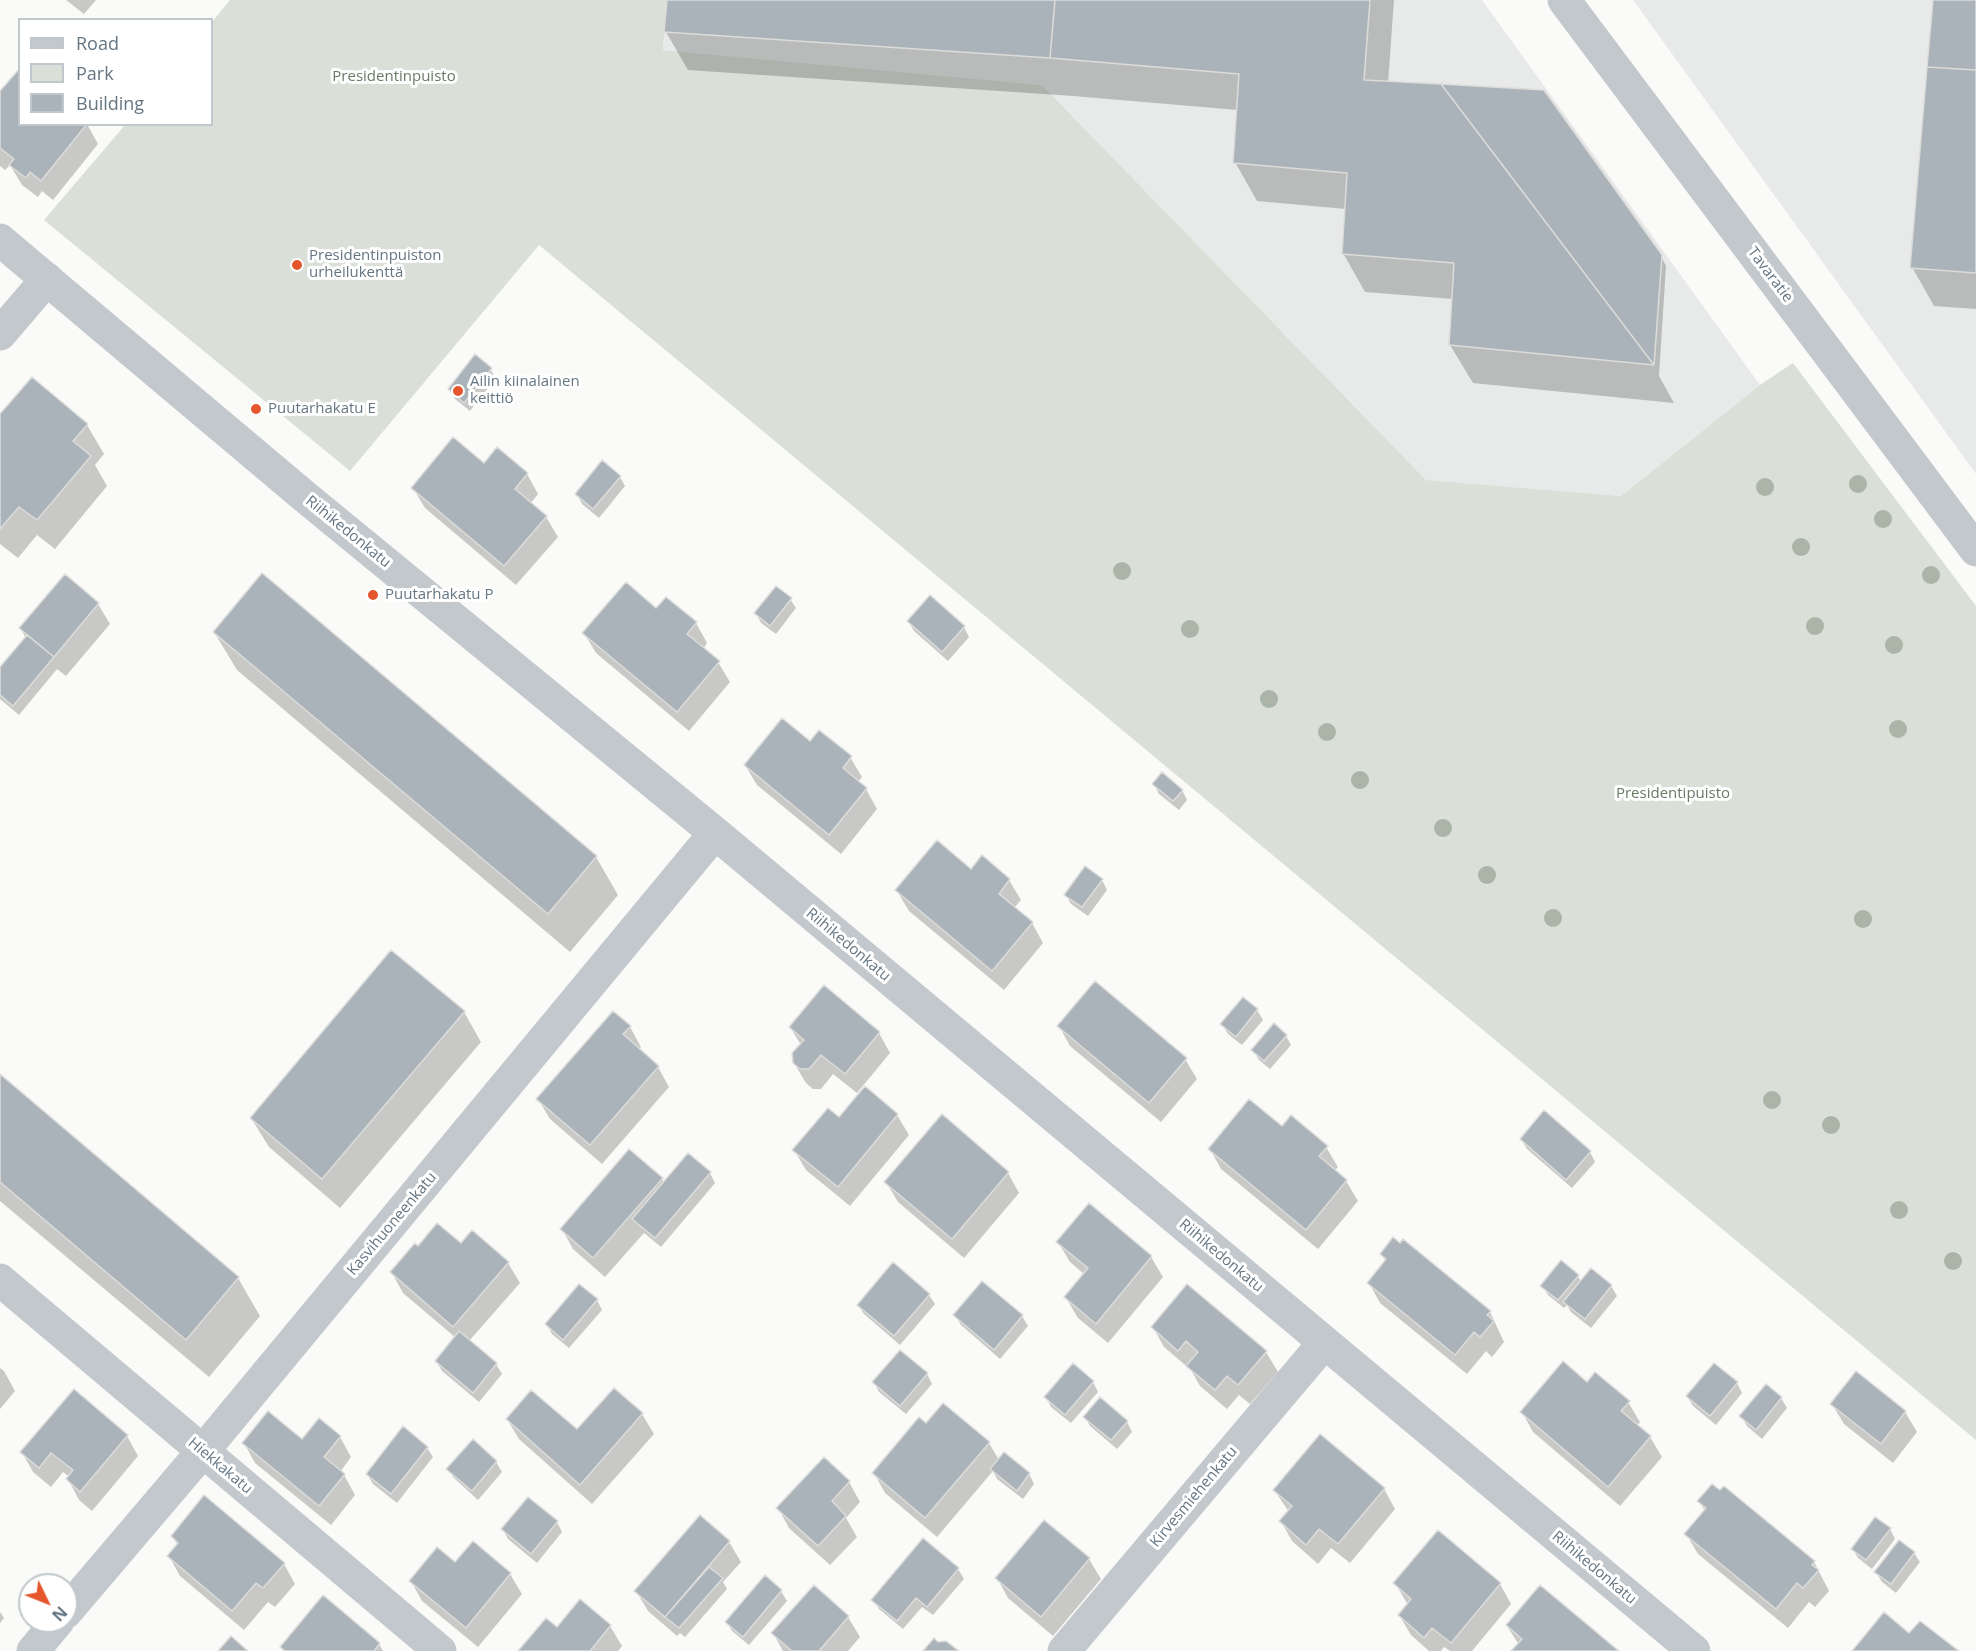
<!DOCTYPE html>
<meta charset="utf-8">
<style>
body{margin:0}
#map{position:relative;width:1976px;height:1651px;overflow:hidden;background:#fafaf8;font-family:"Open Sans",sans-serif}
canvas{display:block}
.legend{position:absolute;left:18px;top:18px;width:195px;height:108px;box-sizing:border-box;background:#fff;border:2px solid #c1c8cd;margin:0;padding:8px 10px;list-style:none;font-size:18px;color:#657683}
.legend li{display:flex;align-items:center;gap:12px;height:30px}
.legend b{width:30px;border:2px solid #c1c8cd}
.north{position:absolute;left:18px;top:1573px;width:60px;height:60px;box-sizing:border-box;background:#fff;border:2px solid #c1c8cd;border-radius:50%;rotate:133deg;font-size:16px;font-weight:700;line-height:24px;text-align:center;color:#657683}
.north::after{content:'';display:block;margin:auto;width:21px;height:27px;background:#e4572e;clip-path:polygon(50% 0,100% 100%,50% 72%,0 100%)}
</style>
<div id="map">
<canvas width="1976" height="1651"></canvas>
<ul class="legend">
<li><b style="height:8px;background:#c3c8cc"></b>Road</li>
<li><b style="height:16px;background:#dadfd7"></b>Park</li>
<li><b style="height:16px;background:#aab3b9"></b>Building</li>
</ul>
<div class="north">N</div>
</div>
<script>
const c = document.querySelector('canvas').getContext('2d');
c.lineJoin = 'round';
function fill(path, color) { c.fillStyle = color; c.fill(path, 'evenodd'); }
const poly = rows => new Path2D(rows.map(r => 'M' + r).join(''));
function strokePath(path, color, width, dash) { c.strokeStyle = color; c.lineWidth = width; c.lineCap = dash ? 'butt' : 'round'; c.setLineDash(dash || []); c.stroke(path); }
function write(font, color, halo, rows, align = 'center') {
  c.font = font + ' "Open Sans",sans-serif'; c.lineWidth = 6; c.setLineDash([]); c.textBaseline = 'middle'; c.strokeStyle = halo; c.fillStyle = color; for (const [text, x, y, turn = 0] of rows) {
    c.save(); c.translate(x, y); c.rotate((+turn || 0) * Math.PI / 180); c.textAlign = isNaN(turn) ? turn : align; if (halo) c.strokeText(text, 0, 0); c.fillText(text, 0, 0); c.restore();
  }
}
fill(poly([
 [667,0,1482,0,1760,385,1621,496,1426,480,1042,85,663,50],
 [1633,0,1976,0,1976,474]
]), '#e8e9e9');
fill(poly([
 [230,0,667,0,663,50,1042,85,1426,480,1621,496,1760,385,1793,363,1976,606,1976,1440,539,245,350,471,44,220,125,125,212,124,212,22]
]), '#dadfd7');
fill(poly([
 [66,0,96,0,84,14],
 [668,0,1394,0,1388,83,1661,256,1666,266,1659,376,1674,403,1473,383,1450,345,1453,299,1365,292,1343,253,1346,209,1257,201,1235,162,1238,110,1073,96,688,70,666,32],
 [1934,0,1976,0,1976,309,1934,306,1912,267],
 [0,94,20,124,87,124,98,144,53,200,42,191,38,197,22,185,10,165,5,170,0,166],
 [490,369,496,378,470,411,455,399,449,389],
 [0,417,87,425,104,454,95,465,107,486,55,549,37,535,18,558,0,544],
 [484,465,527,474,538,494,530,504,546,517,558,537,516,585,425,508,413,488],
 [620,477,625,486,599,518,582,504,577,494],
 [65,576,98,604,110,624,66,676,57,669,19,715,0,699,0,669,26,638,21,629],
 [666,599,696,623,707,643,703,649,718,662,730,682,689,731,596,653,584,633,657,610],
 [790,599,796,608,776,634,761,623,756,613],
 [909,622,964,627,969,637,948,661,914,631],
 [214,632,596,857,618,895,570,952,237,670],
 [810,743,850,757,862,777,858,782,866,789,877,809,841,854,757,785,745,765],
 [1154,784,1182,790,1187,800,1179,810,1159,794],
 [1009,880,1021,900,1014,908,1032,923,1043,943,1004,990,909,911,897,891],
 [1102,880,1107,890,1088,916,1071,904,1066,895],
 [391,952,464,1012,481,1042,340,1208,269,1147,251,1118],
 [1243,999,1257,1010,1263,1020,1242,1045,1228,1034,1222,1024],
 [1059,1026,1185,1059,1197,1079,1161,1122,1070,1046],
 [630,1027,641,1047,638,1050,658,1067,669,1087,602,1164,550,1119,538,1099],
 [790,1027,879,1033,890,1053,857,1093,833,1074,821,1089,813,1089,806,1083,794,1063,801,1045],
 [1286,1036,1291,1045,1270,1069,1259,1060,1253,1050],
 [0,1076,238,1278,260,1316,209,1377,0,1201],
 [897,1115,909,1135,850,1206,806,1170,794,1150,839,1119],
 [1282,1128,1326,1147,1338,1167,1334,1171,1346,1181,1358,1201,1318,1249,1221,1169,1210,1149],
 [1521,1139,1590,1152,1595,1162,1572,1188,1527,1149],
 [710,1173,715,1183,661,1247,644,1233,605,1277,573,1249,562,1229,662,1179,664,1183],
 [1008,1173,1019,1193,964,1258,898,1202,886,1182],
 [472,1232,508,1263,520,1283,469,1341,496,1364,502,1374,479,1402,442,1371,436,1361,456,1338,403,1293,392,1273,418,1248,461,1246],
 [1058,1242,1151,1257,1163,1277,1108,1343,1078,1318,1066,1298,1085,1275,1070,1262],
 [1382,1254,1490,1312,1504,1342,1492,1357,1486,1351,1467,1374,1380,1303,1369,1283,1386,1262],
 [1578,1276,1581,1282,1611,1286,1617,1296,1591,1328,1571,1312,1567,1305,1564,1308,1548,1295,1542,1286],
 [982,1283,1022,1316,1028,1326,1000,1359,961,1325,955,1315],
 [929,1295,935,1304,900,1345,864,1314,858,1305],
 [597,1300,602,1310,569,1348,552,1334,547,1324],
 [1153,1327,1266,1352,1278,1372,1250,1404,1239,1395,1227,1409,1200,1386,1191,1370,1164,1347],
 [0,1368,4,1371,15,1391,0,1409],
 [1856,1373,1905,1412,1917,1432,1893,1463,1844,1424,1832,1404],
 [927,1374,932,1384,906,1414,879,1392,874,1382],
 [1093,1382,1098,1392,1071,1423,1051,1407,1046,1397],
 [1737,1383,1742,1393,1716,1425,1693,1406,1687,1396],
 [1587,1384,1628,1402,1640,1422,1637,1426,1650,1437,1662,1457,1620,1506,1533,1432,1522,1412],
 [1766,1386,1781,1398,1787,1408,1762,1439,1747,1426,1741,1416],
 [642,1414,654,1434,592,1504,519,1439,507,1419,578,1432],
 [1085,1417,1127,1422,1132,1432,1117,1449,1090,1426],
 [927,1425,989,1443,999,1460,1029,1474,1034,1484,1023,1499,997,1479,993,1471,937,1537,885,1493,874,1473],
 [127,1436,138,1456,92,1511,79,1500,68,1479,70,1477,63,1472,51,1487,33,1472,22,1452],
 [340,1437,351,1457,340,1472,344,1475,355,1495,331,1525,255,1463,244,1443],
 [473,1441,496,1462,502,1472,478,1500,454,1478,448,1469],
 [427,1448,433,1457,397,1503,373,1484,367,1474],
 [849,1482,860,1502,846,1518,857,1537,830,1565,789,1528,778,1508],
 [1384,1489,1395,1509,1350,1563,1331,1548,1318,1564,1292,1541,1281,1521,1289,1512,1275,1491],
 [1699,1501,1814,1562,1829,1591,1815,1607,1809,1602,1788,1628,1698,1554,1686,1534,1705,1511],
 [700,1517,729,1542,741,1562,723,1582,727,1589,685,1637,680,1633,677,1636,648,1611,636,1591],
 [557,1522,562,1532,537,1563,508,1539,503,1530],
 [1044,1522,1089,1559,1101,1579,1053,1636,1008,1598,997,1578],
 [1890,1529,1895,1539,1872,1569,1858,1558,1853,1549],
 [172,1536,284,1564,295,1584,275,1607,268,1602,244,1630,180,1576,169,1556,178,1546],
 [473,1543,510,1574,522,1594,478,1647,422,1601,411,1581,455,1564],
 [1914,1553,1920,1562,1896,1593,1882,1582,1876,1572],
 [958,1569,964,1579,933,1615,922,1607,903,1629,879,1609,873,1600],
 [765,1577,781,1591,787,1601,749,1645,732,1631,727,1622],
 [1395,1583,1500,1584,1511,1604,1472,1651,1450,1651,1444,1647,1441,1651,1429,1651,1411,1635,1399,1615,1408,1605],
 [814,1587,848,1617,860,1637,848,1651,783,1651,773,1633],
 [580,1601,610,1626,622,1646,618,1651,520,1651,557,1629],
 [0,1612,4,1618,0,1623],
 [1507,1626,1617,1651,1513,1651,1519,1645],
 [379,1644,383,1651,284,1651,282,1647]
]), '#0003');
const building = poly([
 [667,0,1055,0,1050,58,664,32,667,0],
 [1055,0,1370,0,1364,80,1441,84,1654,365,1449,345,1454,263,1342,254,1347,173,1233,163,1239,74,1050,58,1055,0],
 [1933,0,1976,0,1976,70,1927,67,1933,0],
 [1927,67,1976,70,1976,273,1910,268,1927,67],
 [20,68,20,124,87,124,41,181,30,172,26,178,9,165,14,159,0,148,0,91,20,68],
 [1441,84,1544,90,1662,255,1654,365,1441,84],
 [475,354,492,368,464,403,448,389,475,354],
 [32,377,88,424,73,441,91,456,37,520,19,507,0,529,0,414,32,377],
 [453,437,484,463,497,447,528,473,515,489,547,516,504,566,411,488,453,437],
 [602,460,621,476,593,509,575,494,602,460],
 [262,573,597,856,548,914,213,632,262,573],
 [65,574,99,603,54,657,19,628,65,574],
 [626,582,656,608,666,597,697,622,687,634,720,661,677,712,582,633,626,582],
 [776,586,792,598,770,626,754,613,776,586],
 [930,595,965,626,942,652,907,621,930,595],
 [27,635,54,657,13,706,0,695,0,667,27,635],
 [782,718,810,741,819,730,852,756,843,768,867,788,829,835,744,765,782,718],
 [1162,772,1183,790,1173,801,1152,784,1162,772],
 [937,840,971,869,982,855,1010,879,999,894,1033,922,992,971,895,890,937,840],
 [1085,866,1103,879,1082,907,1064,895,1085,866],
 [391,950,465,1011,322,1179,250,1118,391,950],
 [1095,981,1187,1058,1149,1103,1057,1026,1095,981],
 [824,985,880,1032,845,1074,821,1055,809,1069,800,1069,793,1063,792,1053,804,1040,789,1027,824,985],
 [1243,997,1258,1009,1236,1037,1220,1024,1243,997],
 [613,1011,631,1026,623,1034,659,1066,590,1145,536,1099,613,1011],
 [1274,1023,1287,1035,1264,1061,1251,1050,1274,1023],
 [0,1074,239,1277,186,1340,0,1182,0,1074],
 [865,1086,898,1114,838,1187,792,1150,828,1108,839,1117,865,1086],
 [1249,1099,1282,1126,1291,1115,1328,1146,1319,1156,1347,1180,1306,1230,1208,1149,1249,1099],
 [1544,1110,1591,1151,1566,1180,1520,1139,1544,1110],
 [942,1114,1009,1172,952,1239,884,1182,942,1114],
 [629,1149,663,1178,593,1258,560,1229,629,1149],
 [688,1153,711,1172,655,1238,632,1219,688,1153],
 [1089,1203,1152,1256,1096,1324,1064,1297,1088,1268,1056,1242,1089,1203],
 [437,1223,461,1243,472,1230,509,1262,453,1327,390,1272,415,1243,418,1246,437,1223],
 [1393,1237,1400,1243,1403,1239,1491,1311,1487,1315,1494,1321,1480,1337,1474,1332,1455,1355,1367,1283,1386,1259,1380,1254,1393,1237],
 [1561,1260,1579,1275,1558,1300,1540,1286,1561,1260],
 [893,1262,930,1294,894,1336,857,1305,893,1262],
 [1591,1268,1612,1285,1585,1319,1563,1302,1591,1268],
 [982,1281,1023,1315,994,1350,953,1315,982,1281],
 [579,1284,598,1299,563,1340,545,1324,579,1284],
 [1187,1284,1267,1351,1238,1385,1227,1376,1215,1390,1186,1366,1198,1352,1186,1341,1178,1351,1151,1327,1187,1284],
 [459,1331,497,1363,473,1393,435,1361,459,1331],
 [900,1350,928,1373,900,1406,872,1382,900,1350],
 [1563,1361,1587,1382,1595,1372,1630,1401,1621,1411,1651,1436,1608,1487,1520,1412,1563,1361],
 [1073,1363,1094,1381,1065,1415,1044,1397,1073,1363],
 [1714,1363,1738,1382,1710,1416,1686,1396,1714,1363],
 [1856,1371,1906,1411,1881,1444,1830,1404,1856,1371],
 [1766,1384,1782,1397,1756,1430,1739,1416,1766,1384],
 [614,1388,643,1413,580,1485,506,1419,531,1390,577,1429,614,1388],
 [74,1389,128,1435,80,1492,66,1479,73,1470,51,1453,39,1468,20,1452,74,1389],
 [1100,1397,1128,1421,1111,1440,1083,1417,1100,1397],
 [943,1403,990,1442,925,1518,872,1473,919,1417,926,1423,943,1403],
 [268,1411,302,1439,319,1418,341,1436,324,1457,345,1474,319,1506,242,1443,268,1411],
 [403,1426,428,1447,391,1494,366,1474,403,1426],
 [1320,1434,1385,1488,1338,1544,1319,1529,1306,1545,1279,1521,1292,1506,1273,1490,1320,1434],
 [473,1439,497,1461,472,1491,446,1469,473,1439],
 [1004,1452,1030,1473,1017,1491,990,1469,1004,1452],
 [824,1457,850,1481,832,1501,846,1516,818,1546,776,1508,824,1457],
 [1712,1484,1720,1490,1724,1486,1815,1561,1812,1565,1819,1570,1803,1588,1797,1583,1776,1609,1684,1534,1706,1508,1697,1501,1712,1484],
 [204,1495,285,1563,263,1588,256,1583,232,1611,167,1556,178,1543,171,1536,204,1495],
 [528,1497,558,1521,531,1554,501,1529,528,1497],
 [700,1515,730,1541,665,1617,634,1591,700,1515],
 [1875,1517,1891,1528,1866,1560,1851,1549,1875,1517],
 [1044,1520,1090,1558,1041,1617,995,1578,1044,1520],
 [1438,1530,1501,1583,1451,1643,1432,1628,1424,1638,1398,1615,1411,1599,1393,1583,1438,1530],
 [923,1538,959,1568,927,1607,916,1598,897,1621,871,1600,923,1538],
 [1899,1540,1915,1552,1891,1584,1874,1572,1899,1540],
 [473,1541,511,1573,466,1628,409,1581,437,1547,455,1562,473,1541],
 [709,1567,723,1578,679,1628,665,1617,709,1567],
 [765,1575,782,1590,743,1637,725,1622,765,1575],
 [814,1585,849,1616,819,1651,792,1651,771,1633,814,1585],
 [1540,1585,1619,1651,1511,1651,1522,1639,1506,1625,1540,1585],
 [323,1595,380,1643,374,1651,285,1651,280,1647,323,1595],
 [580,1599,611,1625,590,1651,518,1651,546,1618,557,1627,580,1599],
 [1884,1612,1909,1633,1920,1621,1959,1651,1852,1651,1884,1612],
 [231,1636,248,1651,218,1651,231,1636],
 [934,1638,938,1642,946,1641,959,1651,923,1651,934,1638]
]);
fill(building, '#aab3b9');
strokePath(building, '#dcdcda', 1.5);
strokePath(poly([
 [1564,0,1976,550],
 [0,240,304,496,715,833,1694,1651],
 [0,334,47,279],
 [0,1280,440,1651],
 [66,1612,203,1451,715,833],
 [33,1651,58,1621],
 [1064,1651,1324,1343]
]), '#c3c8cc', 33);
c.fillStyle = '#aab4a7';
for (const [x, y] of [
 [1858,484],
 [1765,487],
 [1883,519],
 [1801,547],
 [1122,571],
 [1931,575],
 [1815,626],
 [1190,629],
 [1894,645],
 [1269,699],
 [1898,729],
 [1327,732],
 [1360,780],
 [1443,828],
 [1487,875],
 [1553,918],
 [1863,919],
 [1772,1100],
 [1831,1125],
 [1899,1210],
 [1953,1261]
]) { c.beginPath(); c.arc(x, y, 9, 0, 2 * Math.PI); c.fill(); }
for (const [x, y, r, color] of [
 [297,265,6,"#e4572e"],
 [458,391,6,"#e4572e"],
 [256,409,6,"#e4572e"],
 [373,595,6,"#e4572e"]
]) { const dot = new Path2D(); dot.arc(x, y, r, 0, 2 * Math.PI); c.fillStyle = color; c.fill(dot); strokePath(dot, '#fff', 2); }
write('15px', '#687a64', '#fff', [
 ["Presidentinpuisto",394,77],
 ["Presidentipuisto",1673,794]
]);
write('15px', '#657683', '#fff', [
 ["Presidentinpuiston",309,256],
 ["urheilukenttä",309,273],
 ["Ailin kiinalainen",470,382],
 ["keittiö",470,399],
 ["Puutarhakatu E",268,409],
 ["Puutarhakatu P",385,595]
], 'left');
write('15px', '#657683', '#fff', [
 ["Tavaratie",1770,275,53],
 ["Riihikedonkatu",348,532,39],
 ["Riihikedonkatu",848,945,40],
 ["Kasvihuoneenkatu",392,1224,-50],
 ["Riihikedonkatu",1221,1256,40],
 ["Hiekkakatu",220,1466,40],
 ["Kirvesmiehenkatu",1194,1497,-50],
 ["Riihikedonkatu",1594,1568,40]
]);
</script>
